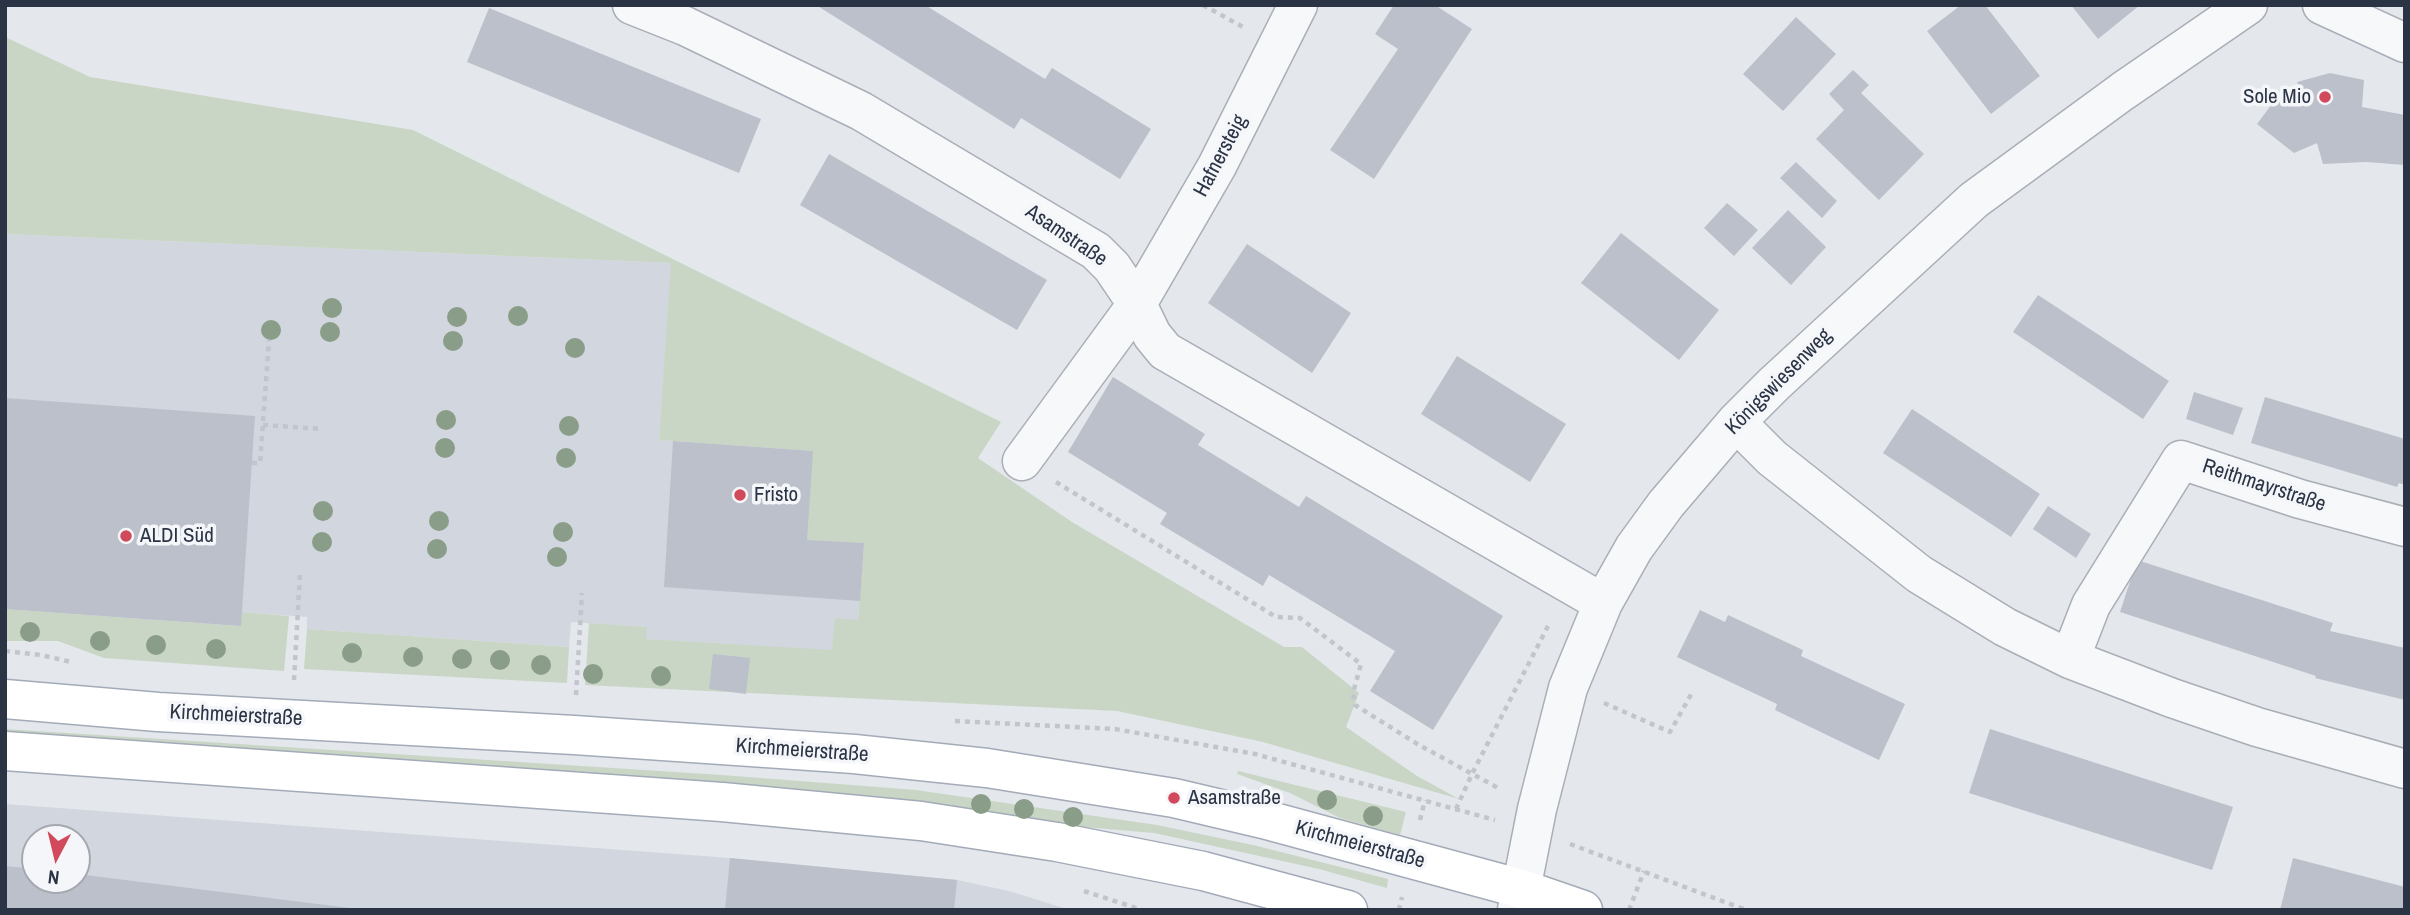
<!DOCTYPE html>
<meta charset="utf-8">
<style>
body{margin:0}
#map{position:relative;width:2410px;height:915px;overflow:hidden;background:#e4e7ec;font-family:"Archivo Narrow",sans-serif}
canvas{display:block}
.frame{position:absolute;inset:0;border:7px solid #2b3445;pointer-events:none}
.north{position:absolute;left:21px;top:824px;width:70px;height:70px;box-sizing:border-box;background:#f4f6f9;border:2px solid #a4a8b1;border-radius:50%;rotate:187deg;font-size:19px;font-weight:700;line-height:28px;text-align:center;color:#2b3445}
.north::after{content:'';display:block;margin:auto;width:24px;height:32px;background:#d1495b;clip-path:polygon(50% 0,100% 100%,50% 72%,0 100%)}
</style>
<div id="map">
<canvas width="2410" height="915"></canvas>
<div class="frame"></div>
<div class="north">N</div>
</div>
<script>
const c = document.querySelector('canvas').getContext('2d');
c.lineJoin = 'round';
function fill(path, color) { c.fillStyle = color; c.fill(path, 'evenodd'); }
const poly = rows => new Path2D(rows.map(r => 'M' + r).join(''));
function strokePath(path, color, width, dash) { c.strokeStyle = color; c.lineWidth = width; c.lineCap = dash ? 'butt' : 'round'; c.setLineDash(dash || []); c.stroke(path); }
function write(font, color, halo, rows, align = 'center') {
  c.font = font + ' "Archivo Narrow",sans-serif'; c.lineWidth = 7; c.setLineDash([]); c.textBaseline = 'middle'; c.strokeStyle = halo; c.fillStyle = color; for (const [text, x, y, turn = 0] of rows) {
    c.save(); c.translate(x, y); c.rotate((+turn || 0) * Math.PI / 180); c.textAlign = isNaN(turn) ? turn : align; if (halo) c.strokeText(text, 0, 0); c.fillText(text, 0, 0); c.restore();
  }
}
fill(poly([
 [5,234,672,263,659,440,813,451,864,543,858,620,833,651,645,639,646,627,571,622,569,647,307,629,307,617,242,612,241,626,5,609],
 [5,804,730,858,957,880,1009,891,1070,910,5,910],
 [35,838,77,838,77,880,35,880]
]), '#d2d6de');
fill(poly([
 [5,37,90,77,413,130,1001,422,978,458,1072,522,1284,647,1302,647,1359,693,1346,727,1417,776,1459,799,1263,742,1117,711,585,685,589,623,647,627,646,639,832,650,835,618,858,620,864,543,807,540,812,451,659,440,671,263,5,234],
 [5,609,240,626,242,612,289,616,284,671,104,658,58,641,5,641],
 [307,629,569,647,567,683,304,669],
 [5,729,722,775,916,790,1157,825,1253,845,1388,879,1387,888,1319,869,1154,833,5,736],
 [1238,771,1406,812,1400,835,1340,818,1290,793,1237,774]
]), '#c9d6c5');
fill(poly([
 [816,5,925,5,1045,79,1052,68,1151,129,1120,179,1021,118,1014,129],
 [1394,5,1435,5,1472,29,1374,179,1330,150,1398,49,1375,34],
 [1961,5,1985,5,2040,76,1991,114,1927,31],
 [2071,5,2140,5,2098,39],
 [489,8,761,119,739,173,467,62],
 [1796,17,1836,54,1783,111,1743,74],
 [1853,70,1869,85,1861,93,1924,154,1879,200,1816,139,1844,110,1829,94],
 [2330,73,2364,80,2362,107,2405,115,2405,165,2366,162,2323,164,2317,143,2294,153,2257,124,2275,100,2302,94,2297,82],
 [829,154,1047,280,1017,330,800,205],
 [1796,162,1837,201,1822,218,1780,178],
 [1727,203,1758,230,1734,256,1704,228],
 [1788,210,1826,247,1791,285,1752,248],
 [1621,233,1719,310,1679,360,1581,283],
 [1247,244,1351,313,1312,373,1208,303],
 [2038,295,2169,381,2143,419,2013,332],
 [1457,356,1566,424,1530,482,1421,414],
 [1113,377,1205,434,1198,445,1299,507,1306,496,1503,616,1433,730,1370,691,1395,651,1269,575,1263,586,1160,524,1167,513,1068,452],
 [2194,392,2243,408,2233,435,2186,419],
 [2265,397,2405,439,2405,485,2399,483,2397,487,2251,443],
 [5,398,255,416,241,626,5,609],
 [1912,409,2040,494,2011,537,1883,453],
 [673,441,813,451,807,540,864,543,860,601,664,587],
 [2048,506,2091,534,2076,558,2033,529],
 [2137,560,2333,623,2330,631,2405,648,2405,700,2315,678,2316,676,2120,612],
 [1700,610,1725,622,1728,615,1803,650,1801,656,1905,704,1879,760,1775,710,1777,704,1677,657],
 [713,654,750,658,746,694,709,689],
 [1990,729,2233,807,2212,870,1969,793],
 [730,858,957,880,954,910,725,910],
 [2293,858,2405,887,2405,910,2280,910],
 [5,866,35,869,35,880,77,880,77,874,350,908,349,910,5,910]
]), '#bbc0ca');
const minor = poly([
 [632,5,685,26,861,111,1096,251,1112,267,1137,304,1152,335,1165,351,1603,603],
 [2322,5,2405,43],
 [1736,422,1772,458,1919,574,2005,627,2070,659,2172,698,2257,727,2405,769],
 [1022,461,1137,304,1217,166,1298,5],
 [2070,659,2091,605,2181,460,2300,499,2405,527],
 [1517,910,1537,809,1568,688,1603,603,1634,548,1666,504,1736,422,1774,384,1974,200,2123,91,2248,5]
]);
const major = poly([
 [5,699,158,712,574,735,854,754,987,768,1174,798,1263,819,1522,889,1583,910],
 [5,751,722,802,921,821,1057,842,1203,871,1348,910]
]);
strokePath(minor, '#a9aeb7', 41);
strokePath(major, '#a3abb8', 41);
strokePath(poly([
 [1203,5,1243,27],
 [263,425,323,429],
 [252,463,260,463,269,340],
 [1056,482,1276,617,1300,618,1361,664,1353,693,1355,705,1419,745,1500,789],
 [5,651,41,655,71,662],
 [294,680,300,574],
 [576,695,582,593],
 [1604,703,1670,732,1693,691],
 [955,721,1115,729,1255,754,1495,820],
 [1456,809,1472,774,1548,626],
 [1420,820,1425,800],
 [1570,844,1746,910],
 [1084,891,1142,910],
 [1399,910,1402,897],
 [1629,910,1644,871]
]), '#c2c5cb', 4.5, [5, 5]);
strokePath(minor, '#f7f8fa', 38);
strokePath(major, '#fff', 38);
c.fillStyle = '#899d89';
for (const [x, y] of [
 [332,308],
 [518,316],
 [457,317],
 [271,330],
 [330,332],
 [453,341],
 [575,348],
 [446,420],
 [569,426],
 [445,448],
 [566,458],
 [323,511],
 [439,521],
 [563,532],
 [322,542],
 [437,549],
 [557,557],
 [30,632],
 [100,641],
 [156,645],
 [216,649],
 [352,653],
 [413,657],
 [462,659],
 [500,660],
 [541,665],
 [593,674],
 [661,676],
 [1327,800],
 [981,804],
 [1024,809],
 [1373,816],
 [1073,817]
]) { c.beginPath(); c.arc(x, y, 10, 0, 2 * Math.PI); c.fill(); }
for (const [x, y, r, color] of [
 [2325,97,7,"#d1495b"],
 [740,495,7,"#d1495b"],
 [126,536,7,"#d1495b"],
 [1174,798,7,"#d1495b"]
]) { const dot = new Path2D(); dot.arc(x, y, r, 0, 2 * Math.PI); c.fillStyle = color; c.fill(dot); strokePath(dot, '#f4f6f9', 2.5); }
write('21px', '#2b3445', '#f4f6f9', [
 ["Sole Mio",2311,97,"right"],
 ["Fristo",754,495],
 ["ALDI Süd",140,536],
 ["Asamstraße",1188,798]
], 'left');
write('21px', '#2b3445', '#f4f6f9', [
 ["Hafnersteig",1221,156,-62],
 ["Asamstraße",1066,236,34],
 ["Königswiesenweg",1779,382,-45],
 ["Reithmayrstraße",2264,486,18],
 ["Kirchmeierstraße",236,716,3],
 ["Kirchmeierstraße",802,751,4],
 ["Kirchmeierstraße",1360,845,15]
]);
</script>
